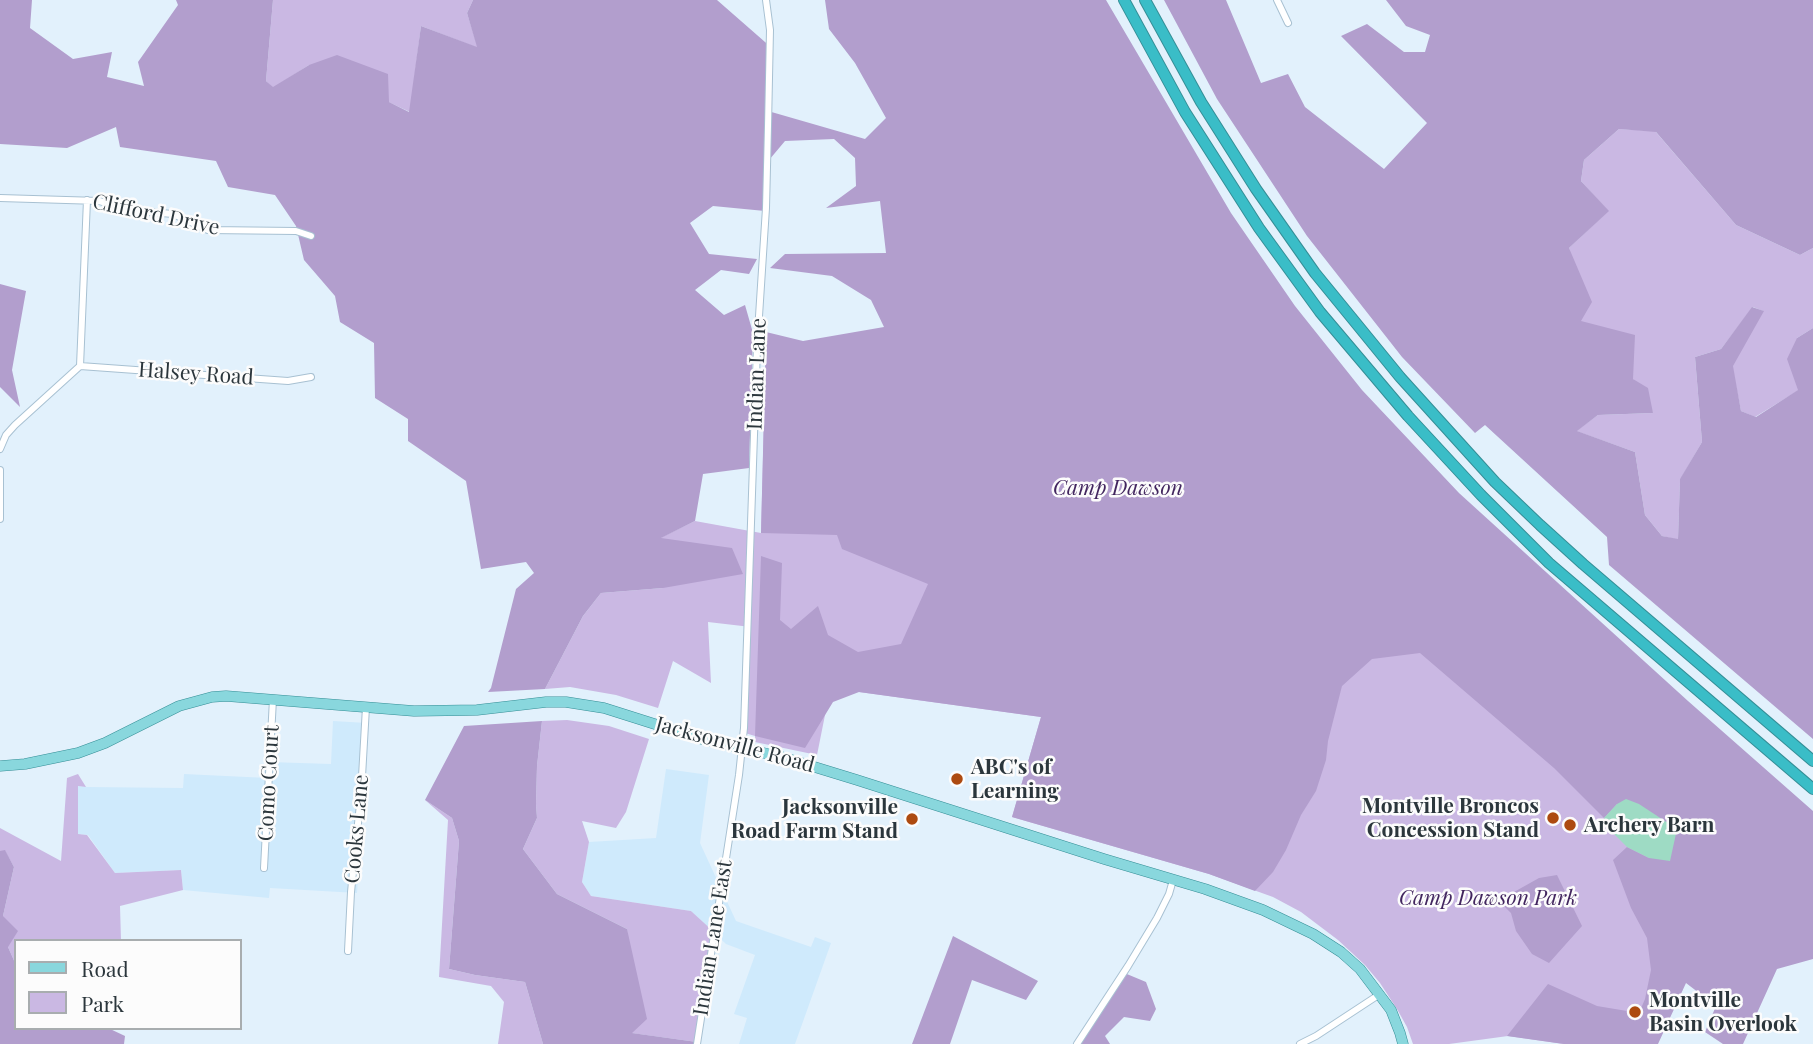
<!DOCTYPE html>
<style>
body{margin:0}
#map{position:relative;width:1813px;height:1044px;overflow:hidden;background:#e2f1fc;font-family:"Playfair Display",serif}
canvas{display:block}
.legend{position:absolute;left:14px;top:939px;width:228px;height:91px;box-sizing:border-box;background:#fcfcfc;border:2px solid #a8adaf;margin:0;padding:9px 12px;list-style:none;font-size:21px;color:#2b363c}
.legend li{display:flex;align-items:center;gap:14px;height:35px}
.legend b{width:35px;border:2px solid #a8adaf}
</style>
<div id="map">
<canvas width="1813" height="1044"></canvas>
<ul class="legend">
<li><b style="height:9px;background:#89d7dd"></b>Road</li>
<li><b style="height:19px;background:#cab8e3"></b>Park</li>
</ul>
</div>
<script>
const c = document.querySelector('canvas').getContext('2d');
c.lineJoin = 'round';
function fill(path, color) { c.fillStyle = color; c.fill(path, 'evenodd'); }
const poly = rows => new Path2D(rows.map(r => 'M' + r).join(''));
function strokePath(path, color, width, dash) { c.strokeStyle = color; c.lineWidth = width; c.lineCap = dash ? 'butt' : 'round'; c.setLineDash(dash || []); c.stroke(path); }
function write(font, color, halo, rows, align = 'center') {
  c.font = font + ' "Playfair Display",serif'; c.lineWidth = 5; c.setLineDash([]); c.textBaseline = 'middle'; c.strokeStyle = halo; c.fillStyle = color; for (const [text, x, y, turn = 0] of rows) {
    c.save(); c.translate(x, y); c.rotate((+turn || 0) * Math.PI / 180); c.textAlign = isNaN(turn) ? turn : align; if (halo) c.strokeText(text, 0, 0); c.fillText(text, 0, 0); c.restore();
  }
}
fill(poly([
 [333,721,367,723,365,782,357,893,270,888,269,898,183,890,181,870,115,873,88,835,78,834,78,786,87,787,183,788,184,774,268,778,269,762,331,764],
 [666,769,709,775,700,843,736,921,811,947,815,937,831,943,795,1044,739,1044,747,1018,734,1014,755,955,726,944,691,911,591,896,582,882,589,842,656,838]
]), '#cfeafc');
fill(poly([
 [273,0,473,0,467,13,478,48,421,26,410,112,309,65,273,88,266,81],
 [1619,129,1655,131,1736,225,1800,255,1813,248,1813,328,1797,338,1799,390,1755,417,1741,411,1732,366,1763,311,1753,307,1721,349,1695,357,1702,442,1680,480,1678,540,1662,536,1645,515,1635,452,1576,431,1598,415,1653,413,1633,379,1580,321,1569,248,1608,211,1581,181,1584,160],
 [1265,290,1664,713,1658,1044,1564,1044,1508,1036,1449,1044,1413,1044,1407,1027,1397,1009,1380,983,1365,965,1338,940,1301,912,1273,897,1209,874,1012,817,1041,717,859,692,830,690,817,755,755,742,755,736,745,733,751,627,708,622,711,683,673,661,658,708,616,695,570,687,545,689,583,616,601,593,663,588,660,538,695,521,761,533,766,341,907,370],
 [567,720,609,726,649,739,626,812,616,828,582,821,589,842,582,882,591,896,691,911,714,932,697,1042,631,1033,627,929,557,894,523,849,537,818,536,804,537,766,542,721],
 [78,774,86,787,78,786,78,834,87,835,115,873,181,870,183,890,120,906,121,941,16,941,16,965,8,947,3,916,14,867,5,851,0,851,0,828,61,861,67,778],
 [425,800,452,818,459,841,449,969,475,975,525,982,543,1044,498,1044,504,1002,491,986,439,977,448,820]
]), '#cab8e3');
fill(poly([
 [0,0,32,0,30,28,73,59,112,52,107,77,144,86,138,62,178,5,176,0,273,0,266,81,273,87,309,65,337,55,388,74,389,102,409,112,421,26,477,47,467,13,473,0,717,0,773,49,768,111,865,139,886,118,855,63,829,29,825,0,1106,0,1231,213,1295,306,1362,390,1459,493,1688,701,1813,811,1813,959,1777,969,1743,1044,1723,1044,1705,1032,1716,1006,1686,983,1658,1044,1564,1044,1507,1036,1548,984,1597,1006,1639,1013,1645,999,1651,970,1647,938,1631,908,1613,860,1627,847,1649,858,1617,804,1604,818,1554,768,1420,653,1372,659,1342,686,1328,741,1326,760,1316,791,1301,815,1286,850,1273,872,1255,891,1209,874,1012,817,1041,717,859,692,833,702,805,748,755,736,761,556,782,563,780,620,791,629,818,606,828,635,858,652,901,644,928,584,842,549,837,535,761,533,766,332,803,341,884,327,871,300,832,276,770,268,785,254,886,253,880,201,826,208,856,186,855,158,834,139,785,141,764,166,765,211,713,206,690,223,709,254,757,259,749,274,721,270,695,290,724,315,745,305,753,333,749,468,703,474,695,521,661,538,732,548,743,574,663,588,601,593,583,616,545,689,488,692,491,688,516,589,534,573,526,562,481,569,466,481,408,441,408,419,375,398,374,343,340,322,335,296,304,260,296,226,275,195,228,187,216,161,120,147,116,127,67,148,0,144],
 [1164,0,1226,0,1261,83,1288,74,1305,107,1384,169,1427,123,1341,36,1367,24,1404,52,1425,52,1430,35,1406,26,1386,0,1813,0,1813,248,1800,255,1736,225,1656,132,1619,129,1584,160,1581,181,1609,211,1569,248,1592,302,1581,321,1635,335,1633,379,1648,388,1653,413,1598,415,1577,431,1635,452,1645,515,1662,536,1678,539,1680,479,1702,442,1695,357,1721,349,1752,307,1764,311,1733,366,1741,411,1756,417,1798,390,1787,359,1797,338,1813,328,1813,739,1609,565,1607,537,1485,425,1475,433,1402,357,1307,236,1217,99],
 [0,284,26,291,12,370,20,407,0,387],
 [542,721,537,766,536,804,537,818,523,849,557,894,627,929,647,1019,632,1033,697,1042,696,1044,543,1044,525,982,475,975,449,969,459,841,452,818,425,800,464,726],
 [5,850,14,867,3,916,18,931,8,947,16,965,16,1028,108,1028,125,1036,124,1044,0,1044,0,851],
 [1557,875,1582,926,1549,963,1532,954,1516,931,1511,913,1502,904,1514,892,1539,878],
 [953,936,1038,981,1026,1000,972,980,950,1044,912,1044],
 [1122,972,1146,982,1156,1009,1150,1021,1124,1017,1105,1036,1110,1044,1078,1044]
]), '#b29ecd');
fill(poly([
 [1626,799,1639,804,1677,829,1670,861,1649,858,1627,847,1611,831,1604,818,1617,804]
]), '#9edbc4');
const street = poly([
 [1277,0,1288,23],
 [0,198,99,201,137,211,173,214,208,230,296,231,311,236],
 [80,366,288,381,311,377],
 [0,449,6,435,15,425,80,366,87,200],
 [0,470,0,519],
 [264,868,273,699],
 [348,951,351,892,361,794,366,707],
 [697,1044,739,775,744,728,757,347,766,208,768,126,770,30,766,0],
 [1077,1044,1128,966,1157,918,1169,894,1173,880],
 [1300,1044,1316,1036,1380,994]
]);
const primary = poly([
 [0,766,25,764,78,753,105,743,179,706,212,697,226,696,414,711,477,710,546,702,566,702,604,708,705,740,782,757,857,780,1104,859,1205,889,1263,910,1313,934,1341,952,1360,969,1391,1010,1400,1033,1403,1044]
]);
const highway = poly([
 [1124,0,1185,112,1259,228,1320,312,1408,416,1481,495,1549,563,1813,789],
 [1145,0,1201,102,1256,189,1315,273,1400,377,1495,482,1540,525,1583,564,1813,761]
]);
strokePath(street, '#a8c1d2', 8);
strokePath(primary, '#358e96', 11);
strokePath(highway, '#358e96', 12);
strokePath(street, '#fff', 6);
strokePath(primary, '#89d7dd', 10);
strokePath(highway, '#3abdc7', 10);
for (const [x, y, r, color] of [
 [957,779,7,"#ad4a10"],
 [1553,818,7,"#ad4a10"],
 [912,819,7,"#ad4a10"],
 [1570,825,7,"#ad4a10"],
 [1635,1012,7,"#ad4a10"]
]) { const dot = new Path2D(); dot.arc(x, y, r, 0, 2 * Math.PI); c.fillStyle = color; c.fill(dot); strokePath(dot, '#fcfcfc', 2.5); }
write('21px', '#2b363c', '#fcfcfc', [
 ["Clifford Drive",156,215,12],
 ["Halsey Road",196,374,4],
 ["Indian Lane",757,374,-88],
 ["Jacksonville Road",735,745,15],
 ["Como Court",269,783,-87],
 ["Cooks Lane",357,829,-85],
 ["Indian Lane East",713,938,-81]
]);
write('italic 21px', '#42265f', '#fcfcfc', [
 ["Camp Dawson",1118,488],
 ["Camp Dawson Park",1488,898]
]);
write('bold 21px', '#2b363c', '#fcfcfc', [
 ["ABC's of",971,767],
 ["Learning",971,791],
 ["Montville Broncos",1539,806,"right"],
 ["Concession Stand",1539,830,"right"],
 ["Jacksonville",898,807,"right"],
 ["Road Farm Stand",898,831,"right"],
 ["Archery Barn",1584,825],
 ["Montville",1649,1000],
 ["Basin Overlook",1649,1024]
], 'left');
</script>
